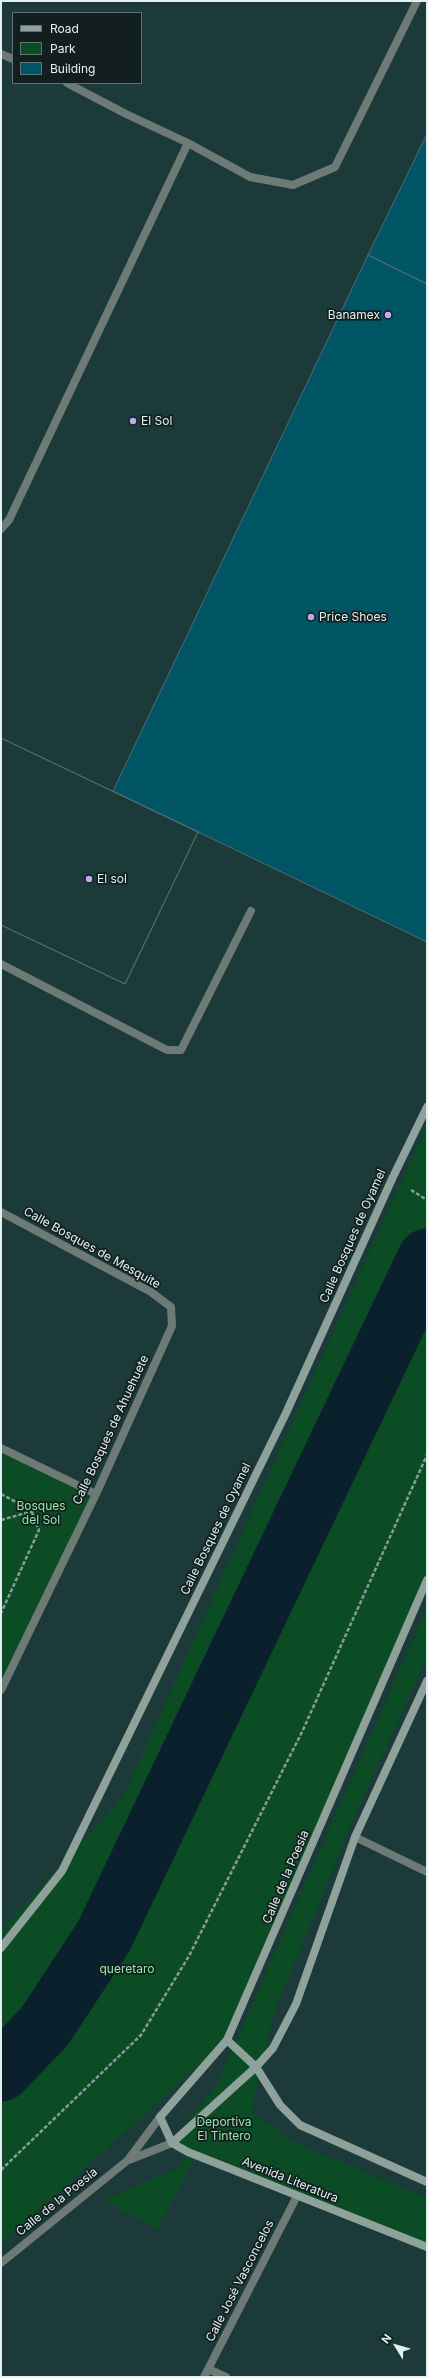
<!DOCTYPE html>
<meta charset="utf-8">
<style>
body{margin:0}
#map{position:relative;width:428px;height:2378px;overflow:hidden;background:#1d3a3a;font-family:Inter,sans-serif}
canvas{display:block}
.frame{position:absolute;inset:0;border:2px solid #e0f1f0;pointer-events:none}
.legend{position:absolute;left:12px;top:12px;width:130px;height:72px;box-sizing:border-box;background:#121f1e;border:1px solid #647372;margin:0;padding:5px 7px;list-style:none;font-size:12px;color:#e0f1f0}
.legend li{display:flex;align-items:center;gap:8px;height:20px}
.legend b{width:20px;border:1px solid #647372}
.north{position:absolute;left:376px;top:2326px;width:40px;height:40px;-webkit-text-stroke:3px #121f1e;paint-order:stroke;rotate:307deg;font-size:11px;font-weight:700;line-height:16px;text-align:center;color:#e0f1f0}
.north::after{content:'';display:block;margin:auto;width:14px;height:18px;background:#e0f1f0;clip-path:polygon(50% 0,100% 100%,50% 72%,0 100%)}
</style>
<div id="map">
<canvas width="428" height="2378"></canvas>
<div class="frame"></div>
<ul class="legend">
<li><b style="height:5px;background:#8ea19a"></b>Road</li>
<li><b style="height:11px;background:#0c4c24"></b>Park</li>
<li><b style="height:11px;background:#005564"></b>Building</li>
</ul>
<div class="north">N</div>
</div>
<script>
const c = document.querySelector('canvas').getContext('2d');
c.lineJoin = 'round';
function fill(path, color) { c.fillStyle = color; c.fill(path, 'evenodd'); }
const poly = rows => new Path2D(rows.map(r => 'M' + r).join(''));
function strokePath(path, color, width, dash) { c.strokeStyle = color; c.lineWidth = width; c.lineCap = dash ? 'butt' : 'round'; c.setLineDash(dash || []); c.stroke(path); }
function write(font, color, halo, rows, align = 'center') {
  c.font = font + ' Inter,sans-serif'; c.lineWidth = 3.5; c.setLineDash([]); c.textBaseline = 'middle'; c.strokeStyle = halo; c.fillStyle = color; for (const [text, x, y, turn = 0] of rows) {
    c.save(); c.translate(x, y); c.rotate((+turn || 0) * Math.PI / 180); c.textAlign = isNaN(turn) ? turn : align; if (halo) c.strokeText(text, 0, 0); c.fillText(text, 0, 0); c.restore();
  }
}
fill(poly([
 [427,1125,427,1579,227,2040,1,2244,1,1931,123,1797],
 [1,1448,96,1494,1,1690],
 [427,1607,427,1658,355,1815,273,2016,252,2112,293,2142,427,2198,427,2252,198,2152,157,2229,104,2200,181,2167,188,2151,173,2140,217,2085]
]), '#0c4c24');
strokePath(poly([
 [1,2072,45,2026,104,1936,427,1258]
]), '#0a202c', 59);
const building = poly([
 [427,134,427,284,368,255,427,134],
 [368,255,427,284,427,942,113,791,368,255],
 [1,738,198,832,125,984,1,925,1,738],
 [1,738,198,832,125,984,1,925,1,738]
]);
fill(building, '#005564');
strokePath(building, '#4f6c73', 1);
strokePath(poly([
 [411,1190,427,1200],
 [1,1494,31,1510,39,1530,1,1613],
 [1,1520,62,1503],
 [1,2170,141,2035,189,1956,302,1732,427,1455]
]), '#859c9b', 2.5, [4, 2]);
strokePath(poly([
 [1,54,13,59],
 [67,83,126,114,188,143,250,177,293,185,335,167,417,1],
 [1,529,9,520,188,143],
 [1,964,167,1050,181,1050,251,911]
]), '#6e7a76', 8);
strokePath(poly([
 [1,1212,151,1292,171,1307,172,1326,96,1494,1,1690],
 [1,1448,96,1494],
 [355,1837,427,1872],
 [129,2160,172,2143],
 [1,2263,128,2160,160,2117],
 [208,2369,226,2377],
 [204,2377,297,2196]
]), '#6e7a76', 8);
strokePath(poly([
 [427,1580,227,2040,160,2117,172,2143,188,2152,427,2247],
 [1,1948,62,1871,286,1413,392,1179,427,1107],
 [227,2040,256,2067,280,2105,300,2125,427,2182],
 [172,2143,256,2067,273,2048,296,2004,355,1837,427,1681]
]), '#8ea19a', 8);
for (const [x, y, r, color] of [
 [388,315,4,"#c1a8f3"],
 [133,421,4,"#c1a8f3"],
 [311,617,4,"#c1a8f3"],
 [89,879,4,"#c1a8f3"]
]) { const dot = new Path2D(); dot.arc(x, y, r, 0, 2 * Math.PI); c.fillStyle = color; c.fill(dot); strokePath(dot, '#121f1e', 1.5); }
write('12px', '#e0f1f0', '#121f1e', [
 ["Banamex",380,315,"right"],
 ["El Sol",141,421],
 ["Price Shoes",319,617],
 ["El sol",97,879]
], 'left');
write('12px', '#e0f1f0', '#121f1e', [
 ["Calle Bosques de Oyamel",353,1236,-66],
 ["Calle Bosques de Mesquite",92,1248,29],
 ["Calle Bosques de Ahuehuete",111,1430,-65],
 ["Calle Bosques de Oyamel",216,1529,-64],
 ["Calle de la Poesía",286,1877,-67],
 ["Avenida Literatura",290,2180,22],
 ["Calle de la Poesía",57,2202,-39],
 ["Calle José Vasconcelos",240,2281,-63]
]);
write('12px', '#92e7a6', '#121f1e', [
 ["Bosques",41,1506],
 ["del Sol",41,1520],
 ["queretaro",127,1969],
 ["Deportiva",224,2122],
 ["El Tintero",224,2136]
]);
</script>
